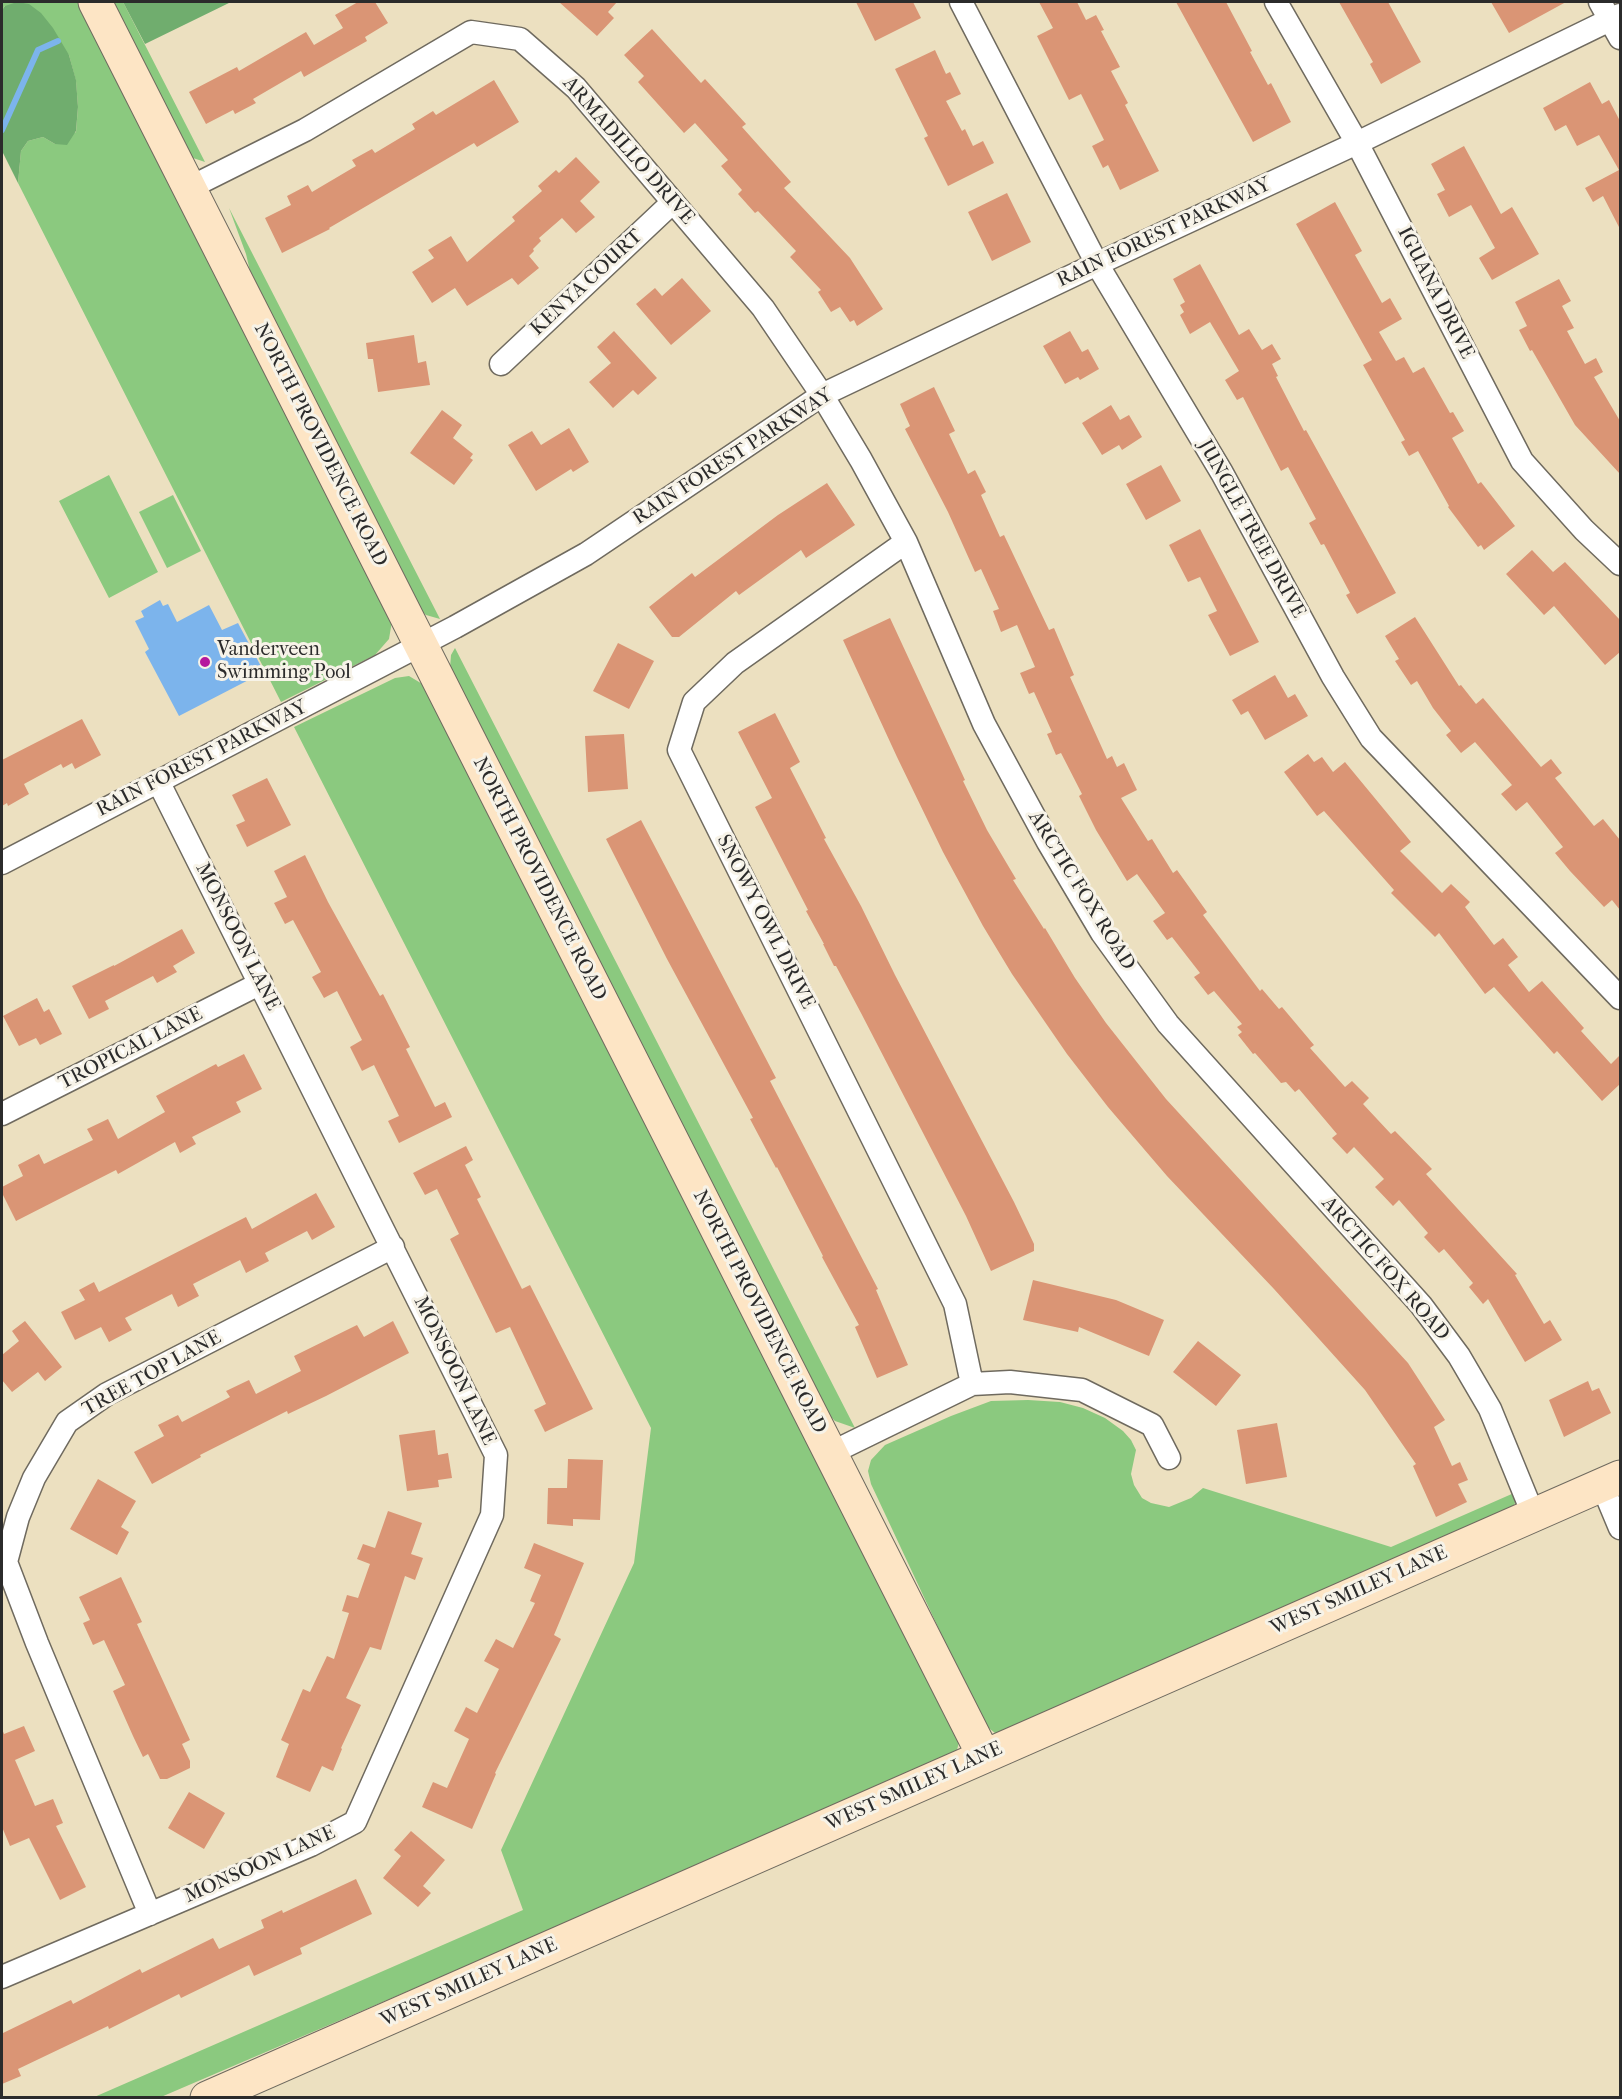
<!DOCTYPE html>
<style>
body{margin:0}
#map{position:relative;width:1622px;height:2099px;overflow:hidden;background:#ece0c0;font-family:"IM FELL French Canon",serif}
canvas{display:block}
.frame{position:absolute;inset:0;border:3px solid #2b2b2b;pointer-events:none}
</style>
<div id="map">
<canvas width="1622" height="2099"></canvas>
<div class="frame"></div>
</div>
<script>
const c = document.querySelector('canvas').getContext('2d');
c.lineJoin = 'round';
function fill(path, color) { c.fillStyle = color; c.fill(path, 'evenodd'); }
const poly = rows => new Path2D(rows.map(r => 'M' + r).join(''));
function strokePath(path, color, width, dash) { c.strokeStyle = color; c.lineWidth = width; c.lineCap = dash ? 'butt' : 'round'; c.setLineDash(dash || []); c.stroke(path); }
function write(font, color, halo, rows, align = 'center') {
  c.font = font + ' "IM FELL French Canon",serif'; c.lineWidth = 6; c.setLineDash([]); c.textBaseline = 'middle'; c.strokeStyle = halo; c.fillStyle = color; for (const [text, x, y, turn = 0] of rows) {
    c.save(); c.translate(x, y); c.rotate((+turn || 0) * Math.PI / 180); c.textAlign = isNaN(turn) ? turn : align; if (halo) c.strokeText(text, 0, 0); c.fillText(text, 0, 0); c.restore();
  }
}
fill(poly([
 [2,2,78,2,392,621,389,639,375,655,281,702,18,183,21,151,28,141,43,137,55,144,76,132,78,107,76,81,69,55,5,6,2,10],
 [107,2,123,2,205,162,193,158,187,153],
 [229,208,440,619,426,615,420,610,254,288,246,254],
 [109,475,158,572,109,598,59,501],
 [173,495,201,551,167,568,139,512],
 [455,648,855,1428,835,1421,829,1415,450,668,451,655],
 [409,676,424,685,959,1742,957,1750,954,1757,161,2097,92,2098,523,1910,501,1850,634,1563,651,1428,294,727,395,678],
 [1028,1400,1060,1402,1083,1408,1105,1418,1123,1431,1131,1440,1136,1450,1131,1474,1134,1485,1142,1498,1151,1503,1169,1507,1191,1498,1203,1488,1391,1547,1514,1493,1515,1503,1512,1510,1010,1734,995,1733,986,1726,981,1719,871,1484,868,1471,871,1460,885,1445,951,1416,991,1401]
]), '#8bc97f');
fill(poly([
 [17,2,29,4,41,13,53,28,69,55,76,80,78,107,76,131,67,145,55,144,43,137,28,141,21,151,18,183,2,151,2,10,5,6],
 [123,2,231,2,145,44]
]), '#70ad6e');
fill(poly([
 [160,600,163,606,168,604,177,622,209,605,222,630,238,623,264,672,179,716,145,652,149,649,135,621,144,617,141,611]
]), '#7cb4ec');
strokePath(poly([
 [2,130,38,50,58,41]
]), '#7cb4ec', 6);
fill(poly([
 [358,2,375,2,388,23,365,37,367,41,304,77,301,71,253,99,256,103,235,114,233,110,206,124,189,92,237,67,239,71,306,32,314,45,343,28,335,15],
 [559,2,617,2,608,12,614,18,597,36],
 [856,2,913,2,921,18,875,41],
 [1039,2,1077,2,1086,20,1096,15,1104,30,1101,31,1120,67,1111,71,1128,103,1125,105,1159,171,1120,190,1108,165,1103,168,1092,146,1104,140,1081,94,1069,100,1037,36,1053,28],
 [1176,2,1226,2,1252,51,1250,52,1268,85,1271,83,1291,122,1253,142],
 [1339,2,1388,2,1421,62,1381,84,1370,64,1373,62],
 [1491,2,1566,2,1509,33],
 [652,29,701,83,705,79,746,124,742,127,791,182,784,188,850,258,883,309,857,326,854,320,850,322,840,307,831,312,818,292,821,290,790,257,796,251,758,211,755,213,738,194,742,190,721,166,728,160,695,123,684,133,638,82,644,76,624,55],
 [935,50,946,74,950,72,961,94,946,101,962,131,965,129,973,146,983,141,994,163,948,186,924,138,928,136,895,69],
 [494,80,519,122,477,147,474,143,329,228,330,229,282,253,265,218,291,205,287,196,308,185,312,192,356,166,352,160,372,149,375,153,415,129,412,124,433,111,436,115],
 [1590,82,1602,104,1609,100,1620,121,1620,229,1603,196,1593,202,1585,188,1619,170,1599,135,1577,146,1566,125,1555,131,1543,108],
 [1464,146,1501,214,1512,207,1539,254,1492,280,1479,258,1495,248,1471,205,1449,217,1437,194,1445,190,1431,164],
 [576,157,600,182,580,201,595,217,576,233,562,218,539,238,541,241,533,249,534,251,529,256,539,268,518,285,512,278,467,306,455,288,432,303,412,272,434,258,428,250,451,236,467,262,515,221,512,217,542,191,538,186,556,170,559,173],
 [1007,193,1031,242,992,261,968,212],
 [1335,202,1362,251,1355,255,1382,303,1390,298,1402,319,1379,332,1396,361,1404,357,1413,373,1424,367,1450,413,1453,412,1464,431,1452,438,1478,484,1481,482,1515,526,1484,550,1481,545,1478,547,1448,507,1449,506,1418,451,1409,456,1401,442,1405,440,1363,365,1372,360,1296,224],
 [1200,264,1239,335,1249,329,1262,350,1272,344,1281,359,1272,364,1278,376,1276,377,1304,431,1306,430,1396,593,1357,614,1346,595,1350,593,1324,544,1321,545,1309,523,1316,519,1288,467,1281,471,1243,397,1237,400,1225,380,1239,371,1210,322,1190,334,1180,315,1184,312,1180,305,1185,302,1173,279],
 [682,278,711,311,671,345,636,304,655,288,662,296],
 [1559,279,1571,301,1562,306,1574,328,1567,331,1585,364,1596,358,1603,372,1594,377,1620,421,1620,474,1575,425,1532,350,1530,351,1519,330,1527,326,1515,302],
 [614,331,657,378,638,395,633,390,613,408,589,382,611,363,597,347],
 [1070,331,1082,352,1088,349,1099,369,1080,380,1078,377,1065,384,1043,346],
 [414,335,418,363,426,361,430,385,378,392,373,359,368,359,366,343],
 [934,387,955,431,949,434,968,474,975,470,986,492,981,495,1000,537,1004,535,1049,630,1054,628,1074,675,1070,677,1107,759,1112,756,1117,767,1124,763,1137,790,1121,798,1148,841,1152,839,1173,873,1177,870,1207,912,1203,915,1260,991,1262,989,1279,1009,1282,1007,1314,1045,1310,1048,1345,1087,1352,1081,1369,1098,1363,1104,1391,1134,1395,1131,1432,1169,1426,1174,1517,1274,1515,1275,1544,1324,1550,1320,1562,1340,1525,1362,1488,1299,1483,1304,1469,1287,1473,1283,1444,1249,1439,1253,1424,1237,1428,1233,1399,1200,1393,1206,1375,1187,1384,1179,1354,1147,1347,1154,1332,1138,1337,1134,1299,1089,1295,1092,1286,1082,1281,1083,1255,1053,1253,1054,1238,1035,1242,1032,1237,1027,1242,1024,1214,991,1208,995,1194,977,1200,973,1172,937,1167,940,1153,921,1165,913,1137,874,1127,881,1096,830,1079,796,1082,794,1061,753,1056,755,1047,734,1052,732,1034,692,1029,694,1020,673,1035,667,1017,625,1001,632,993,611,999,609,981,569,975,572,948,512,905,429,910,426,900,404],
 [1111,405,1120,420,1129,415,1142,437,1122,450,1119,445,1102,455,1082,423],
 [442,410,462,425,453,438,473,454,470,458,473,460,454,485,410,453],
 [569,428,589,462,573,472,571,469,536,491,508,445,532,431,541,445],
 [1161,465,1181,501,1146,520,1126,484],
 [827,483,855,525,806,558,801,550,739,595,736,591,679,637,672,637,649,607,692,573,695,577,778,515],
 [1200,529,1259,642,1230,656,1208,615,1217,611,1200,577,1188,582,1169,545],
 [1532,550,1553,572,1565,562,1620,620,1620,652,1605,665,1554,606,1544,615,1506,574],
 [1415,617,1459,686,1461,685,1476,704,1483,698,1541,767,1551,759,1562,773,1555,778,1594,826,1603,819,1620,840,1620,910,1612,900,1604,907,1570,871,1555,853,1563,847,1527,802,1516,811,1501,794,1512,785,1475,742,1461,753,1446,735,1451,731,1433,708,1417,681,1411,685,1395,661,1399,659,1385,636],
 [890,618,965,780,963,781,987,830,1016,879,1013,880,1044,929,1045,928,1075,978,1106,1023,1166,1099,1408,1363,1445,1420,1434,1427,1452,1466,1460,1462,1468,1480,1458,1484,1467,1502,1436,1517,1413,1466,1416,1464,1365,1390,1274,1289,1167,1176,1108,1107,1067,1054,1012,974,983,926,943,852,897,757,843,640],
 [618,643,654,661,629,709,593,691],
 [1275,675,1288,698,1295,694,1308,716,1265,740,1248,711,1241,715,1232,700],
 [775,713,800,762,790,768,826,838,824,839,861,906,895,975,1014,1202,1034,1244,1034,1251,991,1271,966,1216,861,1013,836,966,834,966,823,944,824,944,806,911,808,910,755,807,772,798,738,732],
 [82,719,101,755,75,769,72,763,63,768,61,764,24,784,29,794,8,806,7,803,2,806,2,760],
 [624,734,628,789,588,792,585,736],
 [1308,754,1314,762,1322,757,1333,772,1345,762,1411,842,1400,851,1442,893,1451,884,1470,902,1465,907,1494,945,1503,938,1518,957,1508,965,1529,992,1542,981,1584,1028,1581,1031,1611,1064,1620,1055,1620,1084,1602,1101,1557,1051,1554,1054,1494,987,1485,994,1439,933,1435,937,1391,893,1394,890,1324,811,1317,816,1284,772],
 [267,778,291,825,247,847,236,825,245,821,232,795],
 [641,820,776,1078,770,1081,878,1289,876,1290,908,1365,877,1378,855,1327,859,1325,822,1257,823,1256,777,1167,776,1168,750,1119,753,1118,667,959,606,839],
 [305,855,328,902,380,996,383,994,410,1047,406,1049,435,1107,445,1102,452,1117,399,1143,388,1121,399,1116,374,1065,362,1071,350,1047,362,1040,337,991,324,998,312,977,321,972,293,920,285,924,274,903,287,897,274,871],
 [182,929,195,953,173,966,177,972,157,983,153,976,105,1001,109,1009,89,1019,72,986,114,965,114,966],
 [37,998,44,1012,49,1009,62,1034,40,1045,36,1038,19,1046,3,1016],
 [244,1054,262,1089,236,1102,241,1112,192,1137,196,1144,180,1153,175,1142,118,1174,116,1170,16,1221,2,1193,2,1187,23,1176,18,1165,39,1154,44,1164,93,1140,87,1129,108,1119,118,1139,165,1112,156,1096,216,1064,218,1067],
 [466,1146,473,1160,465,1165,481,1197,477,1199,522,1289,530,1285,593,1409,545,1432,534,1410,546,1404,510,1327,496,1333,450,1239,459,1234,437,1189,425,1195,413,1173],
 [316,1193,335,1227,312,1240,307,1231,265,1253,269,1261,246,1273,240,1260,193,1284,199,1296,178,1307,172,1294,125,1318,132,1330,109,1342,101,1327,75,1340,61,1312,85,1300,79,1290,94,1282,99,1292,246,1217,252,1229],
 [1033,1280,1116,1300,1164,1320,1149,1356,1079,1327,1078,1332,1023,1320],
 [25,1321,62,1367,45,1381,38,1372,12,1392,2,1380,2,1355,19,1341,12,1331],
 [393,1321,409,1353,326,1396,288,1414,287,1411,200,1455,201,1457,152,1484,134,1452,164,1436,158,1425,178,1415,182,1422,230,1397,226,1391,249,1380,256,1394,301,1371,294,1356,357,1325,364,1337],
 [1198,1341,1241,1375,1216,1406,1173,1372],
 [1588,1381,1592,1391,1599,1388,1611,1413,1564,1437,1549,1400],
 [1277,1423,1287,1477,1246,1484,1237,1430],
 [435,1430,438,1455,448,1453,452,1478,438,1480,439,1487,407,1491,399,1435],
 [568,1459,603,1460,600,1520,573,1519,573,1526,547,1524,548,1488,567,1488],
 [98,1479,136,1501,121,1527,129,1532,117,1555,70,1529],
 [388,1511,422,1523,411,1554,423,1558,415,1580,405,1576,381,1650,370,1647,346,1698,361,1705,341,1748,342,1749,333,1771,322,1766,310,1792,276,1777,289,1744,281,1740,303,1689,310,1692,327,1656,334,1659,349,1613,342,1611,347,1595,358,1598,370,1564,357,1559,363,1544,375,1548],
 [534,1543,584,1563,554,1635,561,1639,495,1773,496,1774,472,1829,422,1807,433,1782,447,1788,469,1739,454,1731,466,1707,477,1713,499,1669,484,1661,496,1639,513,1648,535,1603,530,1601,541,1575,524,1568],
 [121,1577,142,1622,137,1624,190,1740,182,1744,190,1761,190,1768,167,1779,160,1779,148,1754,143,1757,133,1736,113,1691,125,1685,104,1640,93,1645,83,1623,90,1620,79,1597],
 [24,1726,35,1751,15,1760,35,1806,53,1799,63,1823,56,1826,86,1887,60,1900,29,1838,10,1846,2,1827,2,1729,4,1734],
 [189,1792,225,1813,204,1849,168,1828],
 [411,1831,445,1860,423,1886,431,1893,418,1907,383,1878,401,1856,394,1850],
 [356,1879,372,1914,300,1948,302,1954,254,1976,249,1965,181,1998,179,1994,109,2029,108,2026,18,2069,21,2076,2,2084,2,2031,3,2033,71,2000,73,2004,140,1969,142,1973,213,1938,219,1949,264,1928,261,1920,282,1910,283,1913]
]), '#da9575');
const street = poly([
 [961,2,1097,264,1222,473,1333,677,1371,738,1620,998],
 [1276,2,1357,143,1522,461,1584,530,1620,564],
 [1600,2,1620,38],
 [189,188,305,130,471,32,520,39,576,88,763,308,822,395,861,460,906,542,984,724,1048,842,1102,933,1168,1024,1421,1305,1459,1356,1490,1409,1533,1514],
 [501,364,673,202],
 [906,542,735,663,694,702,679,750,955,1304,972,1384],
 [2,863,455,627,586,554,822,395,1097,264,1357,143,1620,15],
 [2,1114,261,983],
 [831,1453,972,1384,1010,1382,1082,1390,1152,1425,1169,1458],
 [1602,1485,1620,1528],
 [150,1914,37,1643,6,1562,18,1517,34,1478,67,1422,107,1394,393,1247],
 [2,1977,311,1845,355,1822,492,1515,496,1455,158,781]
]);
const secondary = poly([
 [95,2,984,1756],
 [207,2098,1620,1477]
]);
strokePath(street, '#6f6a5f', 25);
strokePath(secondary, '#6f6a5f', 35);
strokePath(street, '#fff', 22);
strokePath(secondary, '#fde5c5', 33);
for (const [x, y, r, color] of [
 [205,662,6,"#b5179e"]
]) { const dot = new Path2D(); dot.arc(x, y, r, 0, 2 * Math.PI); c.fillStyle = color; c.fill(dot); strokePath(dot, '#f7f3e8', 2); }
write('20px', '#2b2b2b', '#f7f3e8', [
 ["ARMADILLO DRIVE",628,151,49],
 ["RAIN FOREST PARKWAY",1164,233,-25],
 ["KENYA COURT",587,283,-43],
 ["IGUANA DRIVE",1435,293,63],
 ["NORTH PROVIDENCE ROAD",320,445,63],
 ["RAIN FOREST PARKWAY",733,457,-33],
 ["JUNGLE TREE DRIVE",1251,529,61],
 ["RAIN FOREST PARKWAY",202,759,-27],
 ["NORTH PROVIDENCE ROAD",539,879,63],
 ["ARCTIC FOX ROAD",1081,891,58],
 ["SNOWY OWL DRIVE",765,922,63],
 ["MONSOON LANE",237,937,63],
 ["TROPICAL LANE",131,1049,-27],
 ["ARCTIC FOX ROAD",1385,1269,49],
 ["NORTH PROVIDENCE ROAD",759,1312,63],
 ["MONSOON LANE",454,1371,64],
 ["TREE TOP LANE",152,1374,-29],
 ["WEST SMILEY LANE",1359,1591,-24],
 ["WEST SMILEY LANE",914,1787,-24],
 ["MONSOON LANE",260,1865,-24],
 ["WEST SMILEY LANE",469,1983,-24]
]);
write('20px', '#2b2b2b', '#f7f3e8', [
 ["Vanderveen",217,650],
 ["Swimming Pool",217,673]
], 'left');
</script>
